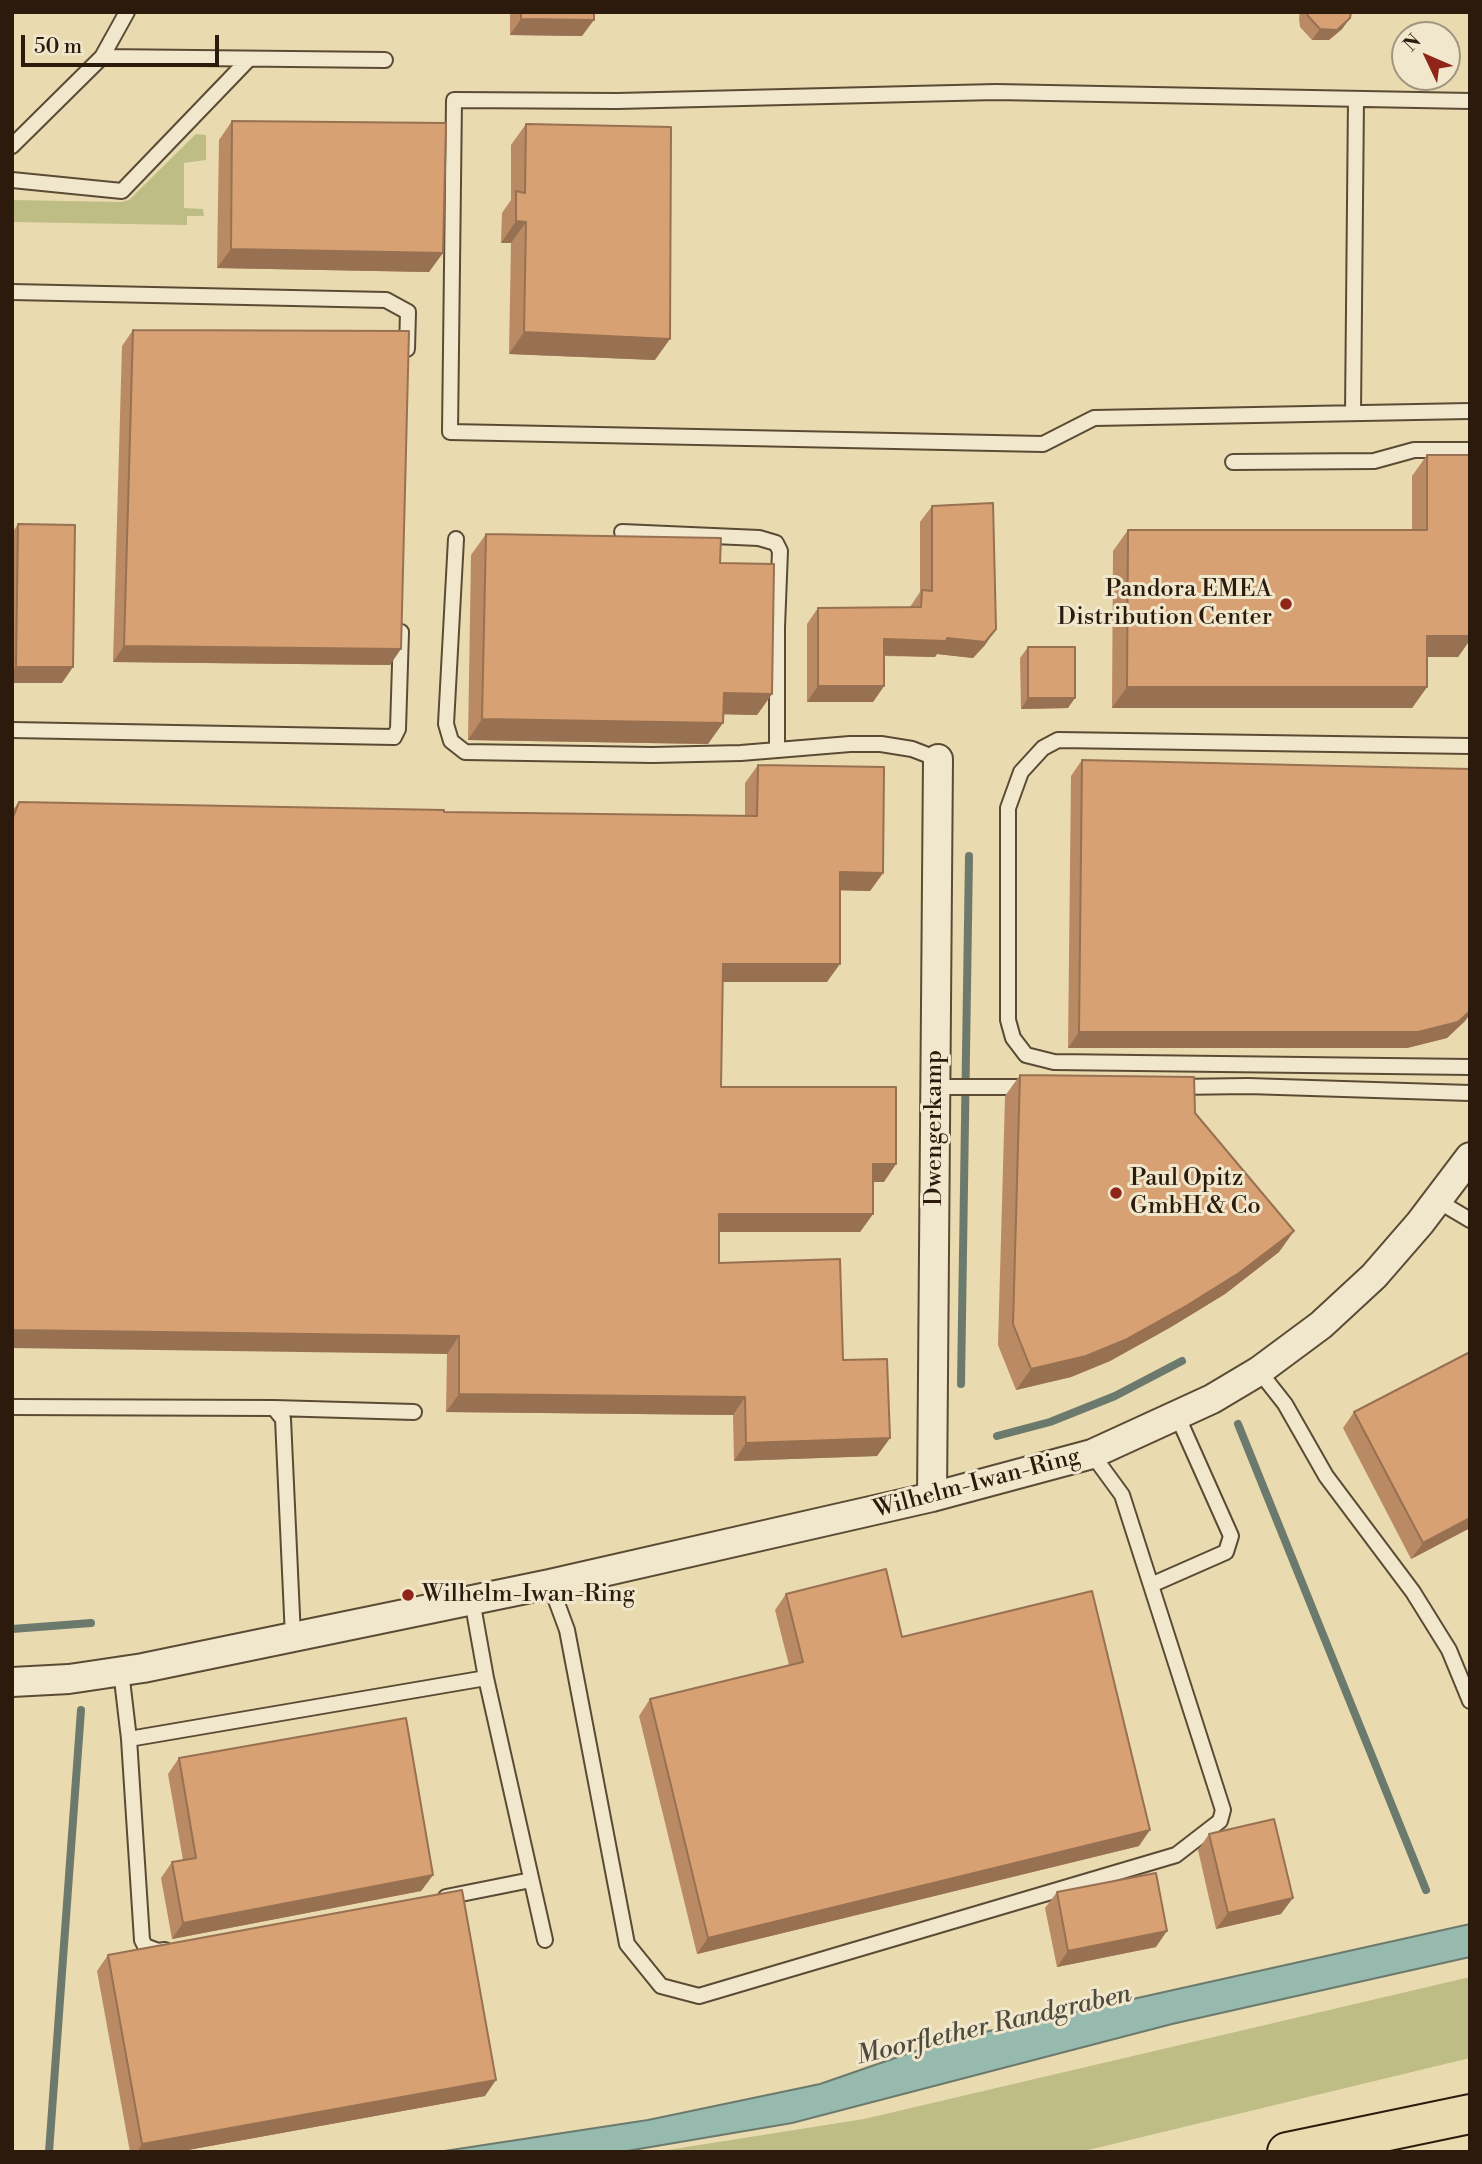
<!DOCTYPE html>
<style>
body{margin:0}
#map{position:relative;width:1482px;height:2164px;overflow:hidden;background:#e9dab0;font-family:"Libre Bodoni",serif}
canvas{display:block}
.frame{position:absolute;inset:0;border:14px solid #2c1b0c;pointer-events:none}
.north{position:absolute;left:1391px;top:21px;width:70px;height:70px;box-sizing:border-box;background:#f1e7cc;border:2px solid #a2957f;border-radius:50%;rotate:314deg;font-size:19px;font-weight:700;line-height:28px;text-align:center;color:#2c1b0c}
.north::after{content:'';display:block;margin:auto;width:24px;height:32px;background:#8f2418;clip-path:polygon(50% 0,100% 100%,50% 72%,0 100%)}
.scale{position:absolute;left:21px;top:35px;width:198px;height:32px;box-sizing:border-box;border:4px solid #2c1b0c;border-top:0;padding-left:9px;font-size:21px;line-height:24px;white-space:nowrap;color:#2c1b0c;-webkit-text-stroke:5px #f1e7cc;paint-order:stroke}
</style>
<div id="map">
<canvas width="1482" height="2164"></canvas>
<div class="frame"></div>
<div class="north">N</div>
<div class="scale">50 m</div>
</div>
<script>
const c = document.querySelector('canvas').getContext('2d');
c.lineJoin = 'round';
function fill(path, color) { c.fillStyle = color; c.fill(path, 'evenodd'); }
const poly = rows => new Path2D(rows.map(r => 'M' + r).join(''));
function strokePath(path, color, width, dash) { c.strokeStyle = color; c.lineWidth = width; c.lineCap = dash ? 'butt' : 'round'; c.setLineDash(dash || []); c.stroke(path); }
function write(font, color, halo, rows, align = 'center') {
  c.font = font + ' "Libre Bodoni",serif'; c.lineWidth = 6; c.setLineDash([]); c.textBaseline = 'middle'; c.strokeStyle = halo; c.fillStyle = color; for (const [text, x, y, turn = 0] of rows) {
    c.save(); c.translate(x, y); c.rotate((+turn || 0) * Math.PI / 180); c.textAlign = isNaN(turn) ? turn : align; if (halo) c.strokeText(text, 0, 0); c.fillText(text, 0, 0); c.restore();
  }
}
fill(poly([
 [196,134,206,135,206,160,184,163,184,208,203,209,204,216,187,216,187,225,12,222,12,200,121,202,129,200],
 [1470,1977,1470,2058,1080,2152,655,2152,864,2119]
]), '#bfbd86');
const water = poly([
 [1470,1924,1470,1957,1172,2024,792,2123,621,2152,438,2152,648,2120,820,2084,944,2041,1470,1924]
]);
fill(water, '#97baae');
strokePath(water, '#6c7a6d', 2);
strokePath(poly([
 [961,1384,969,856],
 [1238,1424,1426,1890],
 [997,1436,1050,1422,1115,1396,1182,1361],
 [12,1629,91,1623],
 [49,2152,81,1710]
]), '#6c7a6d', 8);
const lane = poly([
 [102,57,385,60],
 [1470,101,996,92,617,101,454,100,450,432,1043,444,1094,418,1470,411],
 [12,146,102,57,127,12],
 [12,180,122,191,249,59],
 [12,292,386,300,408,312,407,349],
 [1353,413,1356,99],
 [1233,462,1374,461,1414,450,1470,450],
 [622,532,759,538,776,543,780,551,777,627,777,750],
 [456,539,446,724,451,741,465,752,653,755,741,753,850,744,881,744,912,749,938,759],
 [12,730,394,737,398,729,401,632],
 [1470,746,1058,740,1043,748,1021,772,1008,808,1008,1020,1013,1038,1026,1055,1054,1062,1470,1067],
 [936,1087,1029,1087],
 [1175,1087,1248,1086,1470,1093],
 [1438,1201,1470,1220],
 [1259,1371,1285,1404,1326,1476,1413,1592,1449,1650,1470,1701],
 [12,1407,274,1408,283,1419,293,1637],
 [274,1408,414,1412],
 [550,1584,567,1630,627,1944,661,1986,699,1996,1176,1855,1220,1821,1223,1810,1122,1495,1092,1454],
 [1151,1585,1226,1552,1231,1536,1177,1415],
 [121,1671,129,1739,486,1678,472,1600],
 [486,1678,545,1940],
 [129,1739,142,1940,145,1946,158,1951,165,1950],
 [446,1897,531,1880]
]);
const street = poly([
 [932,1497,938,759],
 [12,1682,69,1679,143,1668,550,1584,932,1497,1092,1454,1212,1399,1259,1371,1321,1325,1374,1276,1420,1223,1470,1157]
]);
const highway = poly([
 [1287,2152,1470,2114]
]);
strokePath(lane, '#5b4b35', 18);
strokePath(street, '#5b4b35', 32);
strokePath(highway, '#2c1b0c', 42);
strokePath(lane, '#f1e7cc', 14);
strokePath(street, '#f1e7cc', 28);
strokePath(highway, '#e9dab0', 38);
fill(poly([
 [510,12,594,12,582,36,510,35],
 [1300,12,1351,12,1350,18,1342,29,1329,40,1312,40,1300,27,1299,18],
 [232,121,429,272,217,268,219,140],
 [526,124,655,360,509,354,511,243,501,243,502,213,511,200,511,145],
 [133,330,390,665,113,662,122,346],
 [1427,455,1470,455,1470,640,1458,657,1427,657,1427,687,1412,708,1112,708,1113,551,1128,530,1412,530,1412,476],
 [932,506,985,645,973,658,937,654,935,657,884,656,884,686,873,702,807,702,807,624,818,608,910,607,920,592,920,522],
 [18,524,62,683,12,683,12,533],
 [486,534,720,563,772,694,757,715,723,714,708,744,468,740,471,555],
 [1028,647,1068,708,1021,709,1020,658],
 [1082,760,1470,769,1470,1014,1465,1021,1447,1038,1407,1048,1068,1048,1071,776],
 [758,765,883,873,870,891,840,890,827,982,723,982,721,1087,884,1182,873,1182,873,1214,860,1232,719,1232,719,1263,843,1360,890,1438,877,1456,734,1461,733,1415,446,1412,447,1354,444,812,745,816,745,783],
 [19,802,12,820,12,811],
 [1020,1075,1195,1113,1294,1231,1279,1252,1225,1294,1171,1327,1110,1361,1071,1377,1016,1390,998,1345,1005,1096],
 [1470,1352,1470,1528,1411,1559,1343,1428,1354,1412],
 [786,1594,902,1637,1139,1846,697,1954,639,1716,650,1699,789,1665,775,1610],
 [179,1758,433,1875,421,1891,172,1939,161,1878,172,1862,183,1860,168,1774],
 [1209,1834,1281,1914,1216,1929,1198,1850],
 [1057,1892,1156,1947,1057,1967,1045,1908],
 [108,1955,485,2096,177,2152,130,2152,97,1971]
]), '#ba8a64');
fill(poly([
 [1350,18,1342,29,1329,40,1312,40,1320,29],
 [521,19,594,20,582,36,510,35],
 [516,221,526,222,511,243,501,243],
 [231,249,443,253,429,272,217,268],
 [524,332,670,339,655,360,509,354],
 [996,629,985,645,973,658,937,654,935,657,873,655,884,639],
 [1427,636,1470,636,1470,640,1458,657,1412,657],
 [124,646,401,649,390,665,113,662],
 [16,667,73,667,62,683,12,683,12,672],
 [818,686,884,686,873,702,807,702],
 [1127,687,1427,687,1412,708,1112,708],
 [724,693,772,694,757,715,709,714],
 [1028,698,1075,698,1068,708,1021,709],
 [482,719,723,723,708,744,468,740],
 [840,872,883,873,870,891,827,890],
 [723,964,840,964,827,982,710,982],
 [1470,1011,1470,1014,1465,1021,1447,1038,1407,1048,1068,1048,1079,1032],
 [873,1164,896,1164,884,1182,860,1182],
 [719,1214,873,1214,860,1232,707,1232],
 [1294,1231,1279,1252,1225,1294,1171,1327,1110,1361,1071,1377,1016,1390,1031,1369],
 [12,1330,459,1336,447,1354,12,1348],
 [459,1394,745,1397,733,1415,446,1412],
 [890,1438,877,1456,734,1461,746,1443],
 [1470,1518,1470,1528,1411,1559,1423,1543],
 [1150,1830,1139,1846,697,1954,708,1938],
 [433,1875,421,1891,172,1939,183,1923],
 [1293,1898,1281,1914,1216,1929,1228,1913],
 [1167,1931,1156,1947,1057,1967,1068,1951],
 [496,2080,485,2096,177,2152,137,2152,142,2144]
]), '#977151');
const building = poly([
 [521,12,594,12,594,20,521,19,521,12],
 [1307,12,1351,12,1350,18,1337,30,1320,29,1308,16,1307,12],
 [232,121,446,123,443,253,231,249,232,121],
 [526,124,671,127,670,339,524,332,526,222,516,221,516,191,525,193,526,124],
 [133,330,409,331,401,649,124,646,133,330],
 [1427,455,1470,455,1470,636,1427,636,1427,687,1127,687,1128,530,1427,530,1427,455],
 [993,503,996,629,985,642,947,638,946,641,884,639,884,686,818,686,818,608,921,607,922,590,932,591,932,506,993,503],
 [18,524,75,525,73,667,16,667,18,524],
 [486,534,721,538,720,563,774,564,772,694,724,693,723,723,482,719,486,534],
 [1028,647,1075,647,1075,698,1028,698,1028,647],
 [1082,760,1470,769,1470,1011,1458,1022,1418,1032,1079,1032,1082,760],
 [758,765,884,767,883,873,840,872,840,964,723,964,721,1087,896,1087,896,1164,873,1164,873,1214,719,1214,719,1263,840,1259,843,1360,887,1359,890,1438,746,1443,745,1397,459,1394,459,1336,12,1330,12,820,19,802,444,810,444,812,757,816,758,765],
 [1020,1075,1194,1077,1195,1113,1294,1231,1239,1273,1186,1306,1125,1340,1086,1356,1031,1369,1013,1324,1020,1075],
 [1470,1352,1470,1518,1423,1543,1354,1412,1470,1352],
 [886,1569,902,1637,1092,1591,1150,1830,708,1938,650,1699,803,1662,786,1594,886,1569],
 [406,1718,433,1875,183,1923,172,1862,196,1858,179,1758,406,1718],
 [1274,1819,1293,1898,1228,1913,1209,1834,1274,1819],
 [1156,1873,1167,1931,1068,1951,1057,1892,1156,1873],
 [462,1890,496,2080,142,2144,108,1955,462,1890]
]);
fill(building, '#d8a174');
strokePath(building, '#977151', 2);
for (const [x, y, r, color] of [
 [1286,604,7,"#8f2418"],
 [1116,1193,7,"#8f2418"],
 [408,1595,7,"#8f2418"]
]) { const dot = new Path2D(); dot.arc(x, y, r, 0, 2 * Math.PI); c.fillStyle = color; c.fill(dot); strokePath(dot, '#f1e7cc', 2.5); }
write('24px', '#2c1b0c', '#f1e7cc', [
 ["Pandora EMEA",1272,590,"right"],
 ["Distribution Center",1272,618,"right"],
 ["Paul Opitz",1130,1179],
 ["GmbH & Co",1130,1207],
 ["Wilhelm-Iwan-Ring",422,1595]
], 'left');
write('24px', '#2c1b0c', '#f1e7cc', [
 ["Dwengerkamp",935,1128,-90],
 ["Wilhelm-Iwan-Ring",977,1484,-15]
]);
write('italic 26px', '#4c4b3d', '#f1e7cc', [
 ["Moorflether Randgraben",994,2026,-13]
]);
</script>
